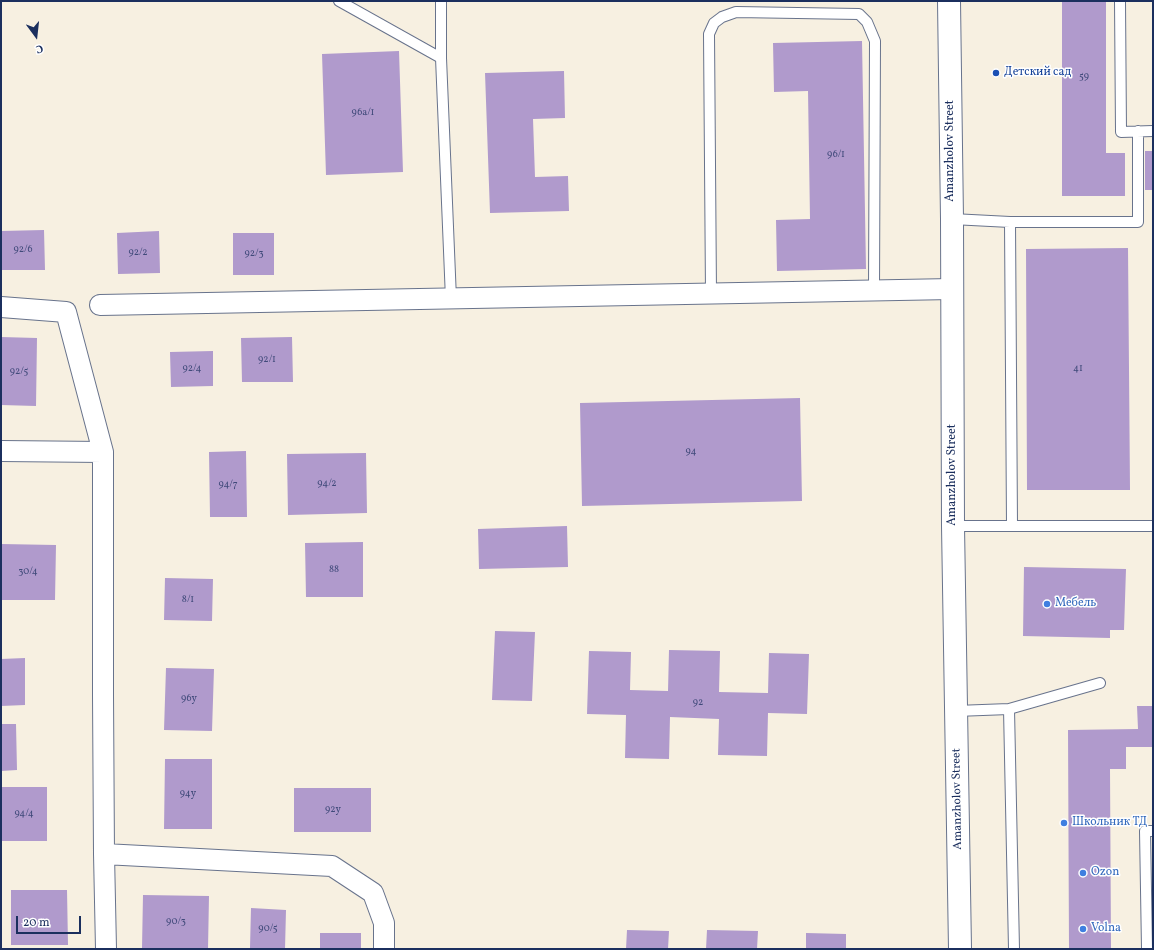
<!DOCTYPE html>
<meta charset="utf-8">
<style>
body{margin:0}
#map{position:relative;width:1154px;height:950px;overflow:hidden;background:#f7f0e1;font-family:Vollkorn,serif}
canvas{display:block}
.frame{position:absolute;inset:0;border:2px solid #1b2f5e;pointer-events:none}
.north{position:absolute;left:16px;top:16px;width:40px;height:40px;-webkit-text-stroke:3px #fff;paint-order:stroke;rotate:165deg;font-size:11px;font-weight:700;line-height:16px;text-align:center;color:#1b2f5e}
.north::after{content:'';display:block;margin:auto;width:14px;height:18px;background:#1b2f5e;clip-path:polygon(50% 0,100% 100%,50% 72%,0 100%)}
.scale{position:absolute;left:16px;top:916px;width:65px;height:18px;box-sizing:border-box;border:2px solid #1b2f5e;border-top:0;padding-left:5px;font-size:12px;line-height:14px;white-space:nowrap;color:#1b2f5e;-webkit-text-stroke:3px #fff;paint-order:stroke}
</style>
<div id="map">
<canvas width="1154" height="950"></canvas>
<div class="frame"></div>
<div class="north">С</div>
<div class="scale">20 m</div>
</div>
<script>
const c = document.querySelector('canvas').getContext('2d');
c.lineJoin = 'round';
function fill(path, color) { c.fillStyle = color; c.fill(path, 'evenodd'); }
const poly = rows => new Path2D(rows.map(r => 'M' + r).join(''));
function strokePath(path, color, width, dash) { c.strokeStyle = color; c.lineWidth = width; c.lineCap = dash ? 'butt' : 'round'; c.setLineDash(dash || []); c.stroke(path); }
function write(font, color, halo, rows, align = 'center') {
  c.font = font + ' Vollkorn,serif'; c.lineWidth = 3; c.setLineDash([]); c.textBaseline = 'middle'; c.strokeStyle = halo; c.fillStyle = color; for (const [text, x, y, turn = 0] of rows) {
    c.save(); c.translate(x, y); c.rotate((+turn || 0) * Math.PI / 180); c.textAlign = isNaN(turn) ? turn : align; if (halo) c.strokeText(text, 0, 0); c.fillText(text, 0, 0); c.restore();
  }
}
fill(poly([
 [1062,1,1106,1,1106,153,1125,153,1125,196,1062,196],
 [862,41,866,269,777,271,776,220,810,219,808,91,774,92,773,43],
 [399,51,403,172,326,175,322,54],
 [564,71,565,118,533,119,535,177,568,176,569,211,490,213,485,73],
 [1145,151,1153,151,1153,190,1145,190],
 [44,230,45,270,1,270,1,231],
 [159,231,160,273,118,274,117,233],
 [233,233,274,233,274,275,233,275],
 [1128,248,1130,490,1027,490,1026,249],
 [1,337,37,338,36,406,1,405],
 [292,337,293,382,242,382,241,338],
 [213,351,213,386,171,387,170,352],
 [800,398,802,501,582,506,580,403],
 [246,451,247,517,210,517,209,452],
 [366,453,367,513,288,515,287,454],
 [567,526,568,567,479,569,478,529],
 [363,542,363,597,306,597,305,543],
 [1,544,56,545,55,600,1,600],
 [1024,567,1126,569,1124,630,1110,630,1110,638,1023,636],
 [165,578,213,579,212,621,164,620],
 [495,631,535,632,532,701,492,700],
 [669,650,720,651,719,692,768,693,769,653,809,654,807,714,768,713,767,756,718,755,719,719,670,717,669,759,625,758,626,715,587,714,589,651,631,652,630,690,668,691],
 [25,658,25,705,1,706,1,659],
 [166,668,214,669,212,731,164,730],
 [1137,706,1153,706,1153,747,1126,747,1126,769,1110,769,1111,949,1069,949,1068,730,1138,729],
 [1,724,16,724,17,770,1,771],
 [165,759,212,759,212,829,164,829],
 [1,787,47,787,47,841,1,841],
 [294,788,371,788,371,832,294,832],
 [11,890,67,890,68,945,11,945],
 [143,895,209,896,208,949,142,948],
 [251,908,286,910,285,949,250,948],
 [627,930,669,931,668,949,626,949],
 [707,930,758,931,757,949,706,949],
 [320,933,361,933,361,949,320,949],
 [806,933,846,934,846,949,806,949]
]), '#b09acc');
const service = poly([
 [339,1,441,58,451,299],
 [1120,1,1121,132,1153,131],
 [441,58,441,1],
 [952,219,1010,222,1138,222,1138,131],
 [1010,222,1012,526],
 [711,294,709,34,714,23,722,17,736,12,859,14,867,22,875,41,874,291],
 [953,526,1153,526],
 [1009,709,1014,949],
 [956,711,1009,709,1100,683],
 [1147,949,1145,831,1153,831]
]);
const minor = poly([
 [100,305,952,289],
 [1,307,66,312,103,452],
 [1,451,103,452,103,695,104,854,106,949],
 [104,854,332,866,373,893,384,923,384,949]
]);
const secondary = poly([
 [949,1,952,219,953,526,960,949]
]);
strokePath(service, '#68738c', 12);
strokePath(minor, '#68738c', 22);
strokePath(secondary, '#68738c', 24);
strokePath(service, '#fff', 10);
strokePath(minor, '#fff', 20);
strokePath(secondary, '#fff', 22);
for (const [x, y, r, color] of [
 [996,73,4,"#1a4fb4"],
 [1047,604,4,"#3f7fe0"],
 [1064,823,4,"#3f7fe0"],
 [1083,873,4,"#3f7fe0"],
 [1083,929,4,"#3f7fe0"]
]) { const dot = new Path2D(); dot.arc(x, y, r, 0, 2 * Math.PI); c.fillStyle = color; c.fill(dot); strokePath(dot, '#fff', 1.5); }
write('10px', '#404a7a', null, [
 ["59",1084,77],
 ["96а/1",363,113],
 ["96/1",836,155],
 ["92/6",23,250],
 ["92/2",138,253],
 ["92/3",254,254],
 ["92/1",267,360],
 ["92/4",192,369],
 ["41",1078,369],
 ["92/5",19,372],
 ["94",691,452],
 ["94/2",327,484],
 ["94/7",228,485],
 ["88",334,570],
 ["30/4",28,572],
 ["8/1",188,600],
 ["96у",189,699],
 ["92",698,703],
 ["94у",188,794],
 ["92у",333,810],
 ["94/4",24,814],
 ["90/3",176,922],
 ["90/5",268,929]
]);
write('12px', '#164399', '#fff', [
 ["Детский сад",1004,73]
], 'left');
write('12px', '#1b2f5e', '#fff', [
 ["Amanzholov Street",951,151,-90],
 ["Amanzholov Street",953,475,-90],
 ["Amanzholov Street",958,799,-91]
]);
write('12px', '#366cbe', '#fff', [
 ["Мебель",1055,604],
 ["Школьник ТД",1072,823],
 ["Ozon",1091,873],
 ["Volna",1091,929]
], 'left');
</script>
